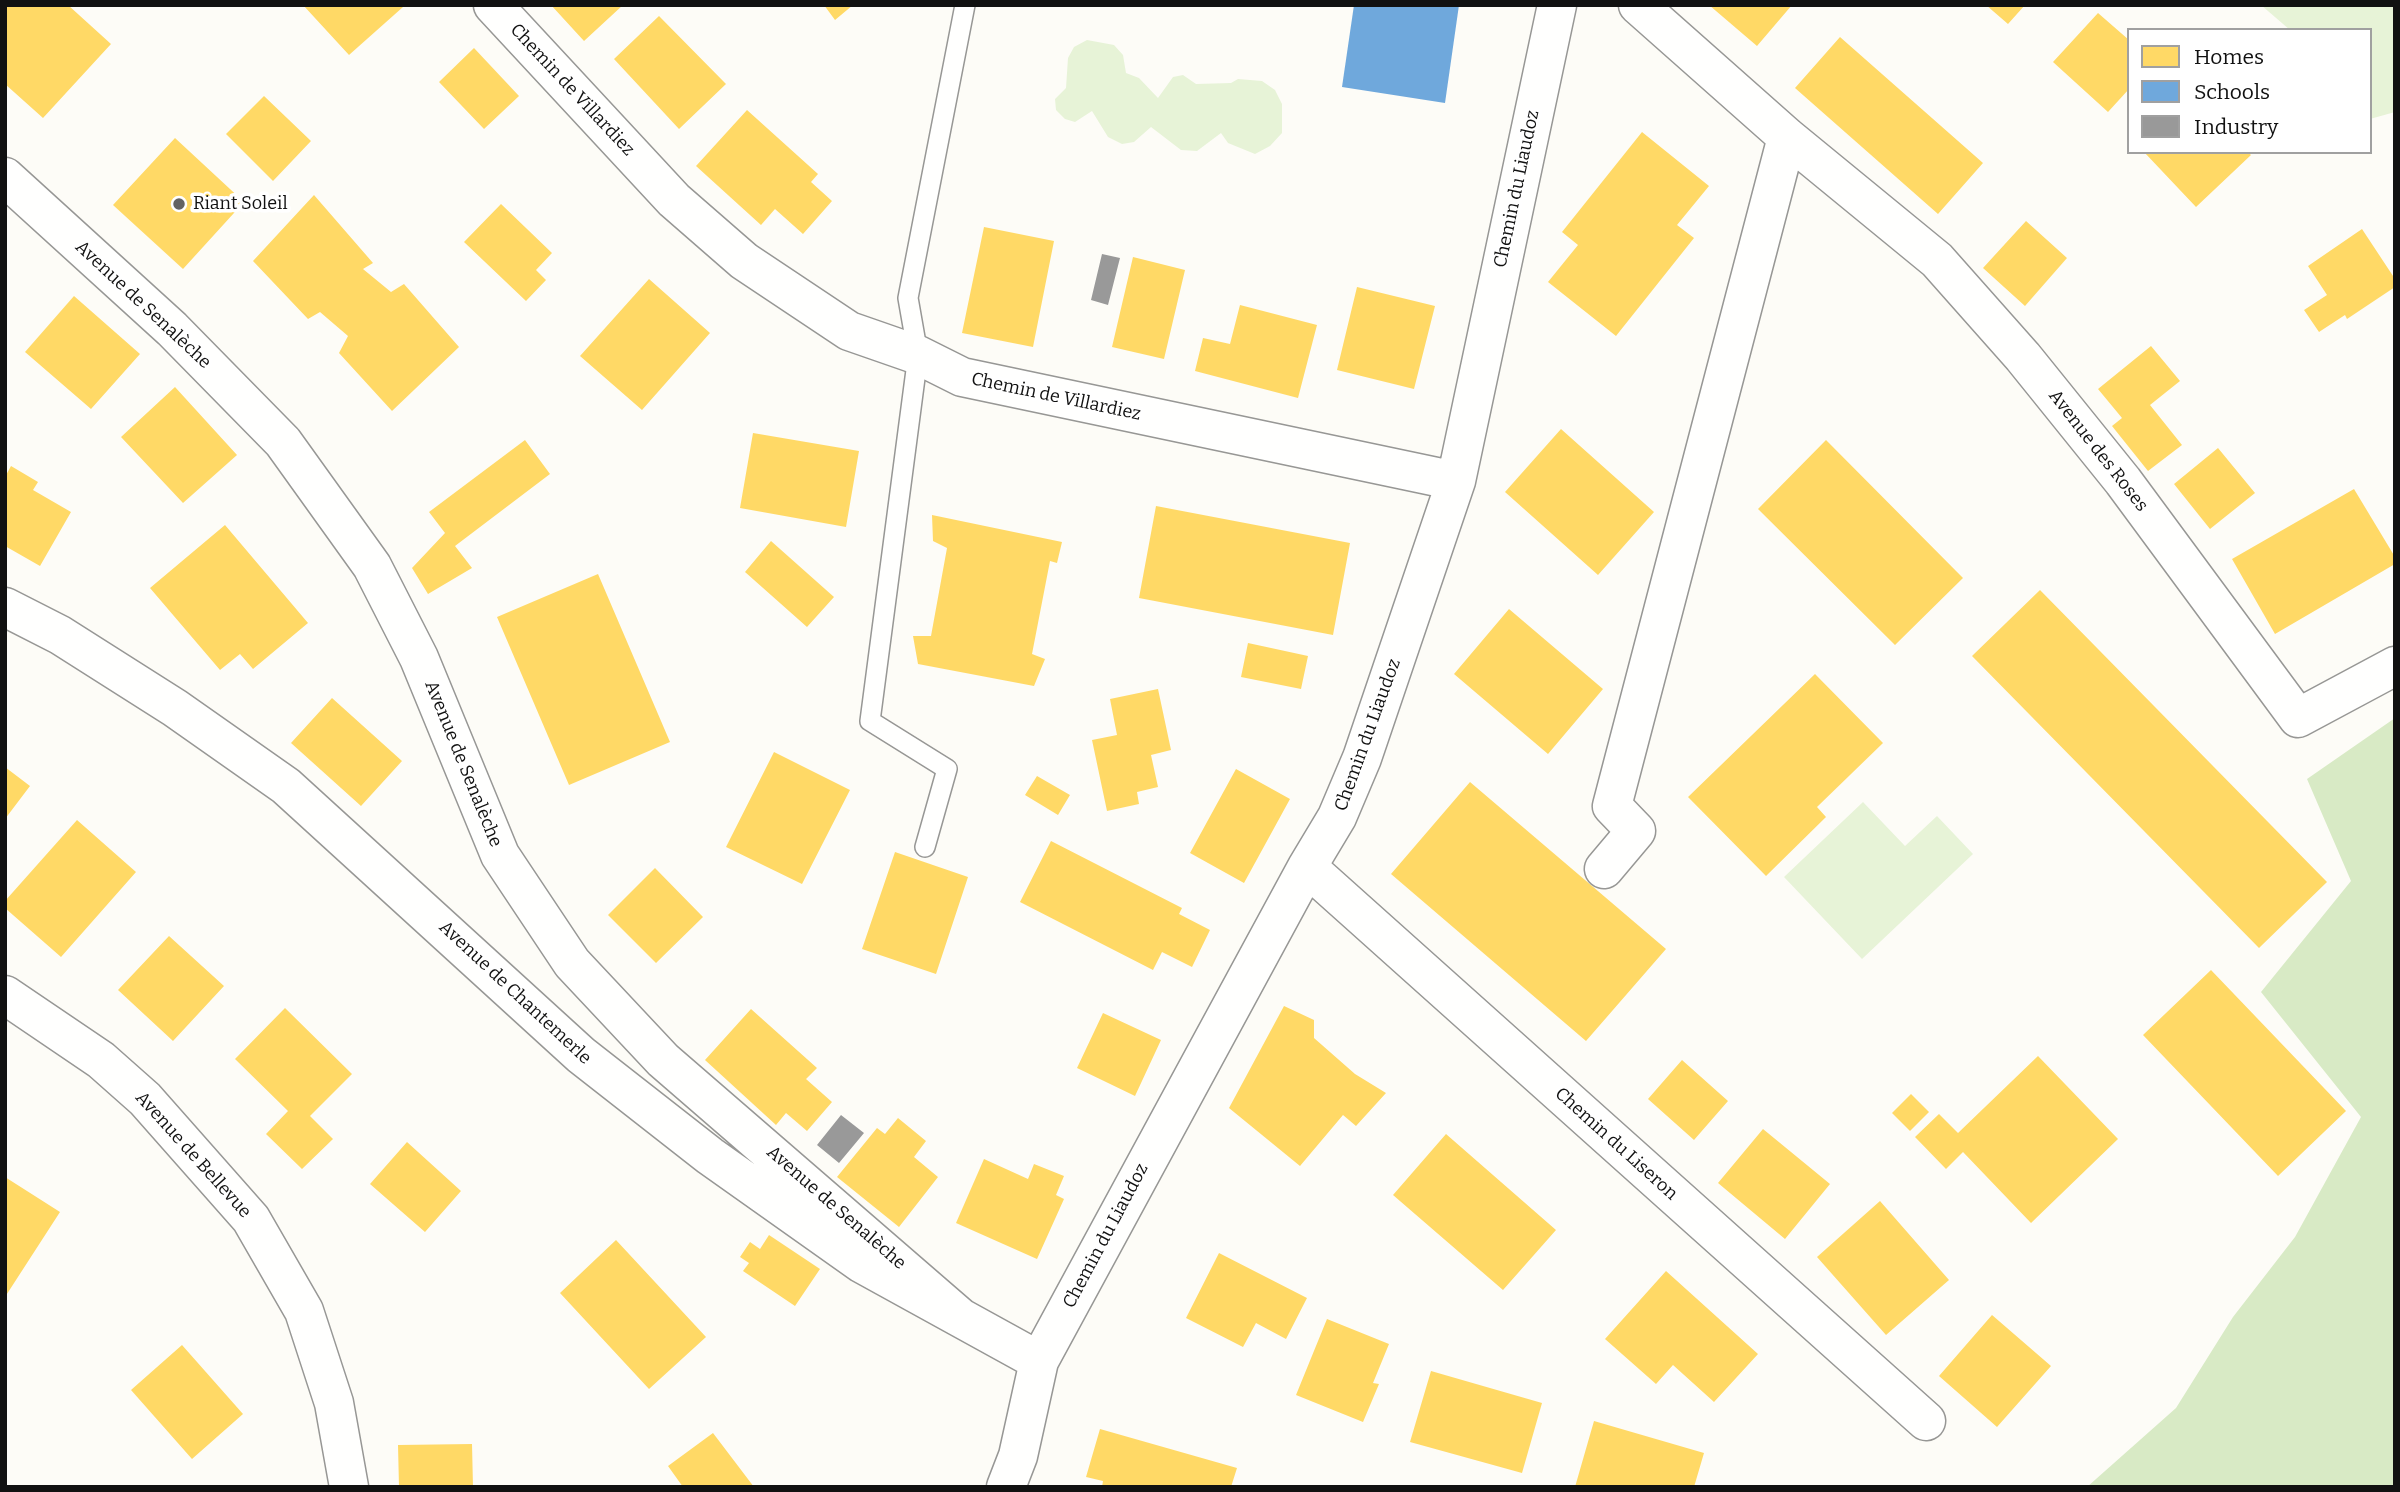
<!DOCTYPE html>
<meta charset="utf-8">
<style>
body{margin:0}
#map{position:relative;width:2400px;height:1492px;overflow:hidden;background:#fdfcf7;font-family:Bitter,serif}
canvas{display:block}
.frame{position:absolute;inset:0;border:7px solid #111;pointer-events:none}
.legend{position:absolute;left:2127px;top:28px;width:245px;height:126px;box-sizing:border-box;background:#fff;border:2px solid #a0a0a0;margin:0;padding:9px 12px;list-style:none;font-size:21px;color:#111}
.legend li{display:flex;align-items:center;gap:14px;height:35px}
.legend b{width:35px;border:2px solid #a0a0a0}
</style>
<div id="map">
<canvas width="2400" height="1492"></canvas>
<div class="frame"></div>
<ul class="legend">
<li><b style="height:19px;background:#ffd966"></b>Homes</li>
<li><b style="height:19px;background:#6fa8dc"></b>Schools</li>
<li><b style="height:19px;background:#999"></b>Industry</li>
</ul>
</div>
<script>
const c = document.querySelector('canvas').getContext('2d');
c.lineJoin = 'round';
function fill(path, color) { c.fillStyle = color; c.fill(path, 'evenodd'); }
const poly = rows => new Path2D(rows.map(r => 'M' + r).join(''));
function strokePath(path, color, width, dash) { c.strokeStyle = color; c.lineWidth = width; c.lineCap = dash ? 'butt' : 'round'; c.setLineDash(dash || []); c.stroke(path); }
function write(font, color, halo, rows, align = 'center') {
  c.font = font + ' Bitter,serif'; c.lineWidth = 7; c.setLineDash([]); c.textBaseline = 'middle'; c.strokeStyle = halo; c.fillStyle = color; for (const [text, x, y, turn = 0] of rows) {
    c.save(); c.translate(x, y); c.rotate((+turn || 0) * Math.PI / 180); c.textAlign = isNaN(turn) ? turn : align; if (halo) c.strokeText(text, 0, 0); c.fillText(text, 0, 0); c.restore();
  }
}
fill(poly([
 [2261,5,2395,5,2395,112,2370,119,2370,30,2290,30],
 [1087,40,1114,45,1123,55,1126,73,1139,78,1158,98,1173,77,1183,75,1196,84,1231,83,1238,79,1262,81,1275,90,1282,104,1282,133,1270,146,1255,154,1228,143,1221,133,1197,151,1181,150,1151,127,1134,142,1122,144,1108,137,1092,111,1075,122,1065,119,1056,110,1055,99,1066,88,1068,58,1074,47],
 [1863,802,1905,846,1937,816,1973,854,1862,959,1784,877]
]), '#e7f3d7');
fill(poly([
 [2395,718,2395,1487,2087,1487,2176,1408,2233,1317,2295,1237,2361,1117,2261,992,2351,881,2307,779]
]), '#d8eac5');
fill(poly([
 [5,5,68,5,111,44,43,118,5,84],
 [303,5,401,5,403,7,349,55],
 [551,5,623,5,584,41],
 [824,5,853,5,835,20],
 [1709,5,1792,5,1757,46],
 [1986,5,2025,5,2008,24],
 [2098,13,2129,40,2129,89,2108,112,2053,62],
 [659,16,726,84,679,129,614,59],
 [1840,37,1983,163,1938,214,1795,88],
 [474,48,519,96,484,129,439,82],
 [264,96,311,141,273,181,226,134],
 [747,110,818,174,811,182,832,201,803,234,775,209,761,225,696,166],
 [1642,132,1709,186,1677,225,1694,238,1616,336,1548,282,1578,245,1562,232],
 [175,138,244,202,183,269,113,205],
 [2144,152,2248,152,2251,155,2196,207],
 [314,195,373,263,363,269,391,292,404,284,459,347,392,411,339,353,348,336,320,312,308,319,253,261],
 [501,204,552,253,536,270,546,280,526,301,464,242],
 [2026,221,2067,258,2025,306,1983,268],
 [984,227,1054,241,1033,347,962,333],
 [2362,229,2395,279,2395,287,2347,319,2345,315,2319,332,2304,310,2327,295,2308,266],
 [1133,257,1185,270,1164,359,1112,347],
 [649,279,710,333,642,410,580,356],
 [1357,287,1435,306,1414,389,1337,370],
 [74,296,140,354,91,409,25,352],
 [1240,305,1317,325,1298,398,1195,371,1203,338,1230,344],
 [2151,346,2180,381,2150,405,2182,445,2148,471,2112,426,2122,418,2098,389],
 [175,387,237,455,183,503,121,437],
 [1561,429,1654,512,1598,575,1505,492],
 [753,433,859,451,846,527,740,508],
 [525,440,550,474,455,546,472,568,428,594,412,568,445,533,429,512],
 [1826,440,1963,578,1895,645,1758,509],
 [2218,448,2255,493,2210,529,2174,484],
 [11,466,38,482,33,490,71,512,40,566,5,546,5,477],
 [2354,489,2395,557,2395,564,2275,634,2232,559],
 [1156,506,1350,543,1333,635,1139,598],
 [932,515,1062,542,1057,563,1050,561,1032,654,1045,659,1034,686,918,664,913,636,931,636,947,548,933,541],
 [225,525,308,623,253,669,240,654,220,670,150,588],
 [771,541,834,597,807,627,745,572],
 [598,574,670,742,569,785,497,617],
 [2040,590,2327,882,2259,948,1972,656],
 [1509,609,1603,689,1548,754,1454,674],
 [1248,643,1308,656,1301,689,1241,677],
 [1815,674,1883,743,1817,807,1826,817,1766,876,1688,797],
 [1158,689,1171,750,1151,755,1158,787,1137,792,1139,804,1107,811,1092,740,1117,735,1110,699],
 [332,698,402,761,361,806,291,743],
 [774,752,850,790,802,884,726,847],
 [5,767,30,786,5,819],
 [1236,769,1290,799,1244,883,1190,853],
 [1037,776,1070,795,1058,815,1025,795],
 [1470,782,1666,949,1586,1041,1391,874],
 [77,820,136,872,61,957,5,908,5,901],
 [1051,841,1182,908,1179,914,1210,930,1192,967,1162,952,1153,970,1020,902],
 [895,852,968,877,936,974,862,949],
 [655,868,703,917,656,963,608,915],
 [169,936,224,986,173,1041,118,990],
 [2211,970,2346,1111,2278,1176,2143,1035],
 [1284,1006,1314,1020,1314,1038,1355,1074,1386,1093,1356,1126,1343,1115,1300,1166,1229,1108],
 [285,1008,352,1074,310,1116,333,1139,302,1169,266,1134,288,1111,235,1059],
 [751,1009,817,1068,806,1079,832,1102,807,1131,786,1113,776,1125,705,1060],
 [1103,1013,1161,1040,1135,1096,1077,1068],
 [2038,1056,2118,1139,2031,1223,1963,1152,1946,1169,1915,1137,1939,1114,1958,1133],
 [1682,1060,1728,1101,1694,1140,1648,1099],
 [1911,1094,1929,1112,1910,1131,1892,1113],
 [898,1118,926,1141,914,1157,938,1177,899,1227,837,1177,877,1128,885,1134],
 [1763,1129,1830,1184,1785,1239,1718,1183],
 [1446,1134,1556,1230,1503,1290,1393,1195],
 [407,1142,461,1191,425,1232,370,1184],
 [984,1159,1028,1179,1034,1164,1064,1176,1056,1195,1064,1199,1037,1259,956,1223],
 [5,1177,60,1212,5,1297],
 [1880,1201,1949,1280,1886,1335,1817,1257],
 [769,1235,820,1269,795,1306,743,1271,749,1263,740,1257,750,1242,760,1249],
 [616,1240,706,1337,649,1389,560,1293],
 [1219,1253,1307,1298,1286,1339,1256,1323,1243,1347,1186,1318],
 [1666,1271,1758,1354,1714,1402,1673,1365,1656,1384,1605,1339],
 [1992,1315,2051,1366,1997,1427,1939,1376],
 [1327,1319,1389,1344,1373,1383,1379,1384,1363,1422,1296,1395],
 [182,1345,243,1414,192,1459,131,1390],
 [1431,1371,1542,1403,1522,1473,1410,1442],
 [1594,1421,1704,1453,1694,1487,1575,1487],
 [1100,1429,1237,1468,1231,1487,1102,1487,1103,1481,1086,1477],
 [713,1433,754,1487,683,1487,668,1466],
 [472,1444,473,1487,399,1487,398,1445]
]), '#ffd966');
fill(poly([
 [1354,5,1459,5,1445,103,1342,87]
]), '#6fa8dc');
fill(poly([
 [1102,254,1120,258,1108,305,1091,300],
 [841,1115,864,1133,839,1163,817,1145]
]), '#999');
const service = poly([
 [925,847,947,769,870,721,918,355,908,298,965,5]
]);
const minor = poly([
 [493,5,674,200,744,261,849,331,918,355,962,377,1456,481],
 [1638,5,1787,137,1937,260,2023,357,2123,481,2298,718,2395,666],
 [5,177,172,329,283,442,372,566,419,658,500,855,572,963,663,1060,961,1318],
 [5,607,60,635,175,708,286,786,581,1055,710,1156,861,1263,1039,1361],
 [1307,867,1926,1421],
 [1604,869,1636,831,1612,806,1787,137],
 [5,995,101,1060,145,1099,251,1219,304,1311,334,1403,349,1487],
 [1006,1487,1018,1456,1039,1361,1307,867,1337,817,1362,758,1456,481,1557,5]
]);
strokePath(service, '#979795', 22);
strokePath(minor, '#979795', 41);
strokePath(service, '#fffffe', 19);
strokePath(minor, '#fffffe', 38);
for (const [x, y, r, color] of [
 [179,204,7,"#646362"]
]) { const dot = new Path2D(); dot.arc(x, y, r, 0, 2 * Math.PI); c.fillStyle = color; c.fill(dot); strokePath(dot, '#fff', 2.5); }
write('18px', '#111', '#fff', [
 ["Chemin de Villardiez",572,90,47],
 ["Chemin du Liaudoz",1517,189,-78],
 ["Avenue de Senalèche",143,305,43],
 ["Chemin de Villardiez",1056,397,12],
 ["Avenue des Roses",2098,451,52],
 ["Chemin du Liaudoz",1368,735,-70],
 ["Avenue de Senalèche",463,764,68],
 ["Avenue de Chantemerle",515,993,43],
 ["Chemin du Liseron",1616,1144,42],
 ["Avenue de Bellevue",193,1155,48],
 ["Avenue de Senalèche",836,1208,41],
 ["Chemin du Liaudoz",1106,1236,-62]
]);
write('18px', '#111', '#fff', [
 ["Riant Soleil",193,204]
], 'left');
</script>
